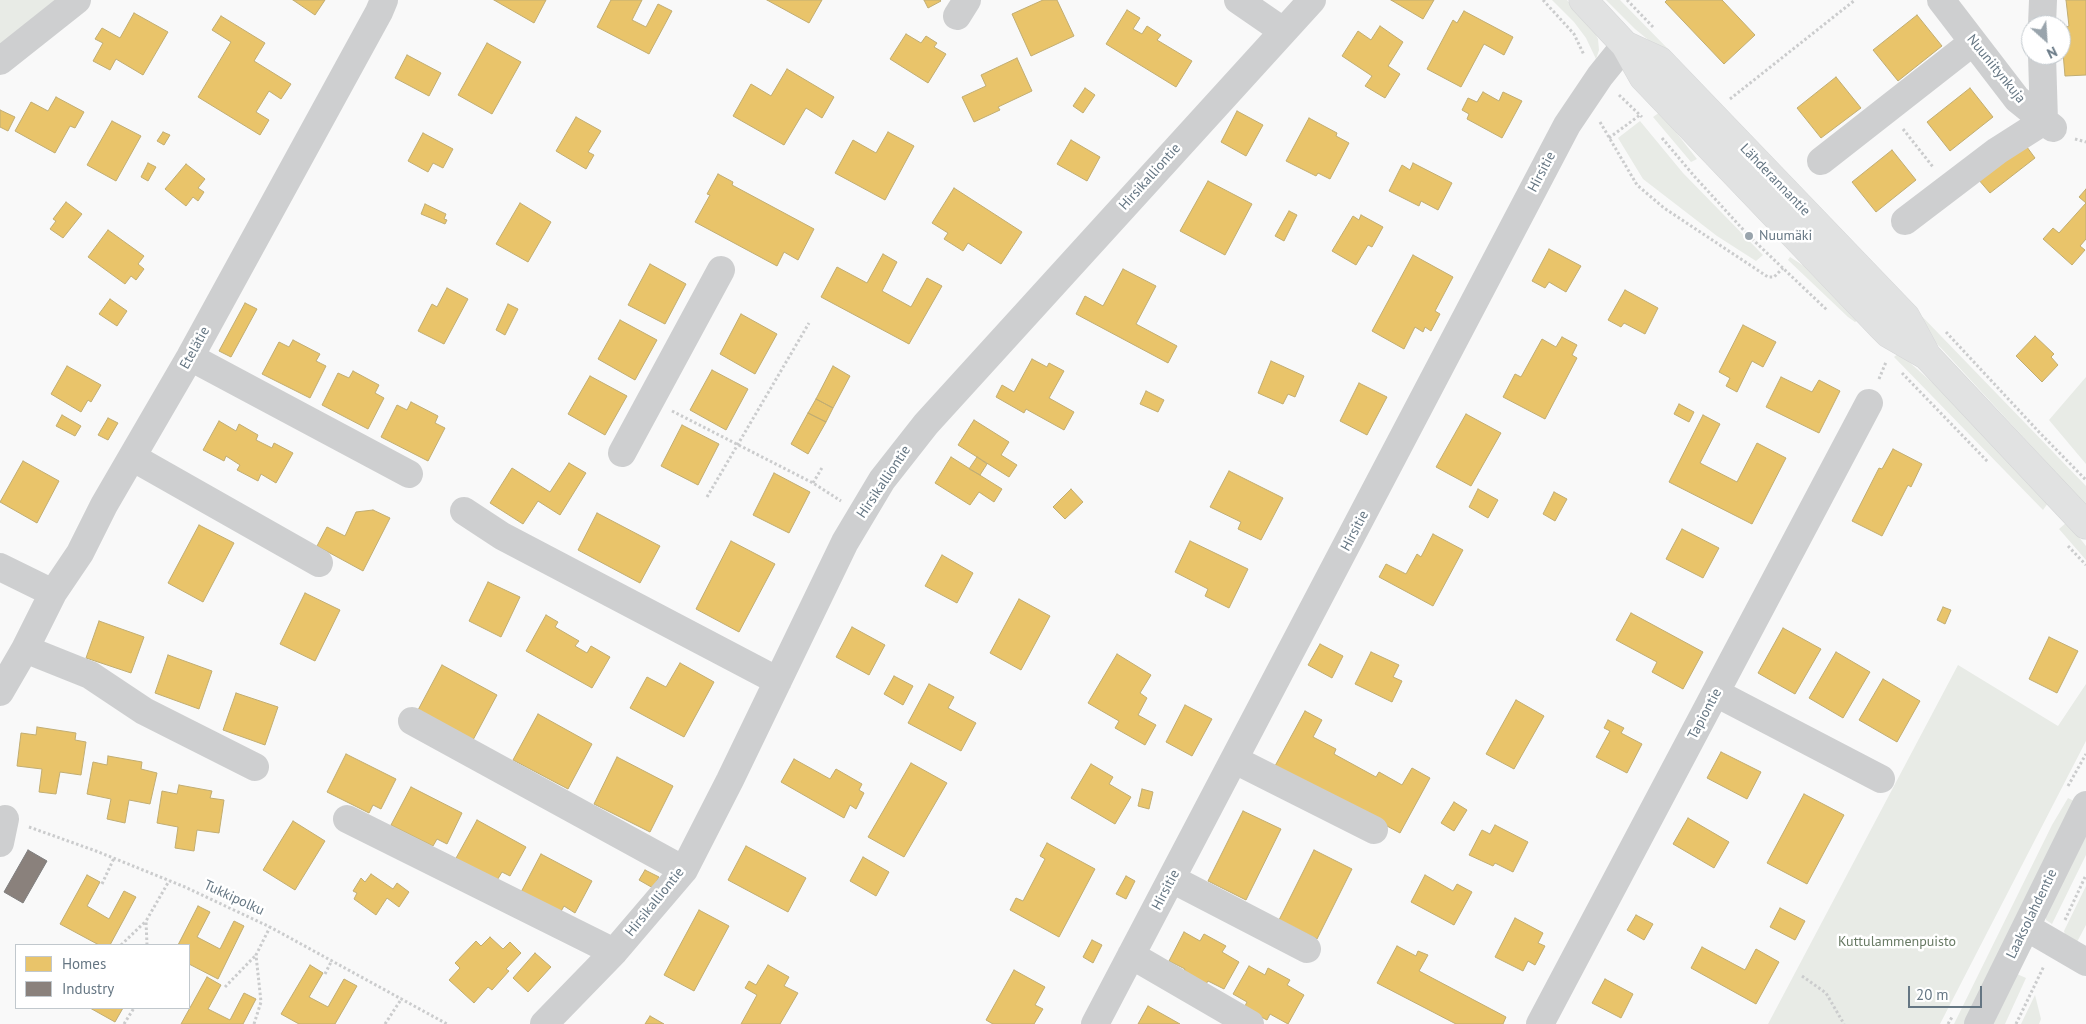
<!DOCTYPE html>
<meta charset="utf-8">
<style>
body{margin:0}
#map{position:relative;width:2086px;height:1024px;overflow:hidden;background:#f9f9f9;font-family:"PT Sans",sans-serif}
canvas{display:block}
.legend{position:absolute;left:15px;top:944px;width:175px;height:65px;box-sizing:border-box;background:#fff;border:1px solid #c1c8cd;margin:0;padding:6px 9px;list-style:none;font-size:15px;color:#657683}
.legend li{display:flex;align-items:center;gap:10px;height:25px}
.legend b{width:25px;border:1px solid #c1c8cd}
.north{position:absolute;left:2021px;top:15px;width:50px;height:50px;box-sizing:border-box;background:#fff;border:1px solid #c1c8cd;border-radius:50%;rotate:154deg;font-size:14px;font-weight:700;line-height:20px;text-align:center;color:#657683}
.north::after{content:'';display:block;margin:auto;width:18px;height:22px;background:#99a4ac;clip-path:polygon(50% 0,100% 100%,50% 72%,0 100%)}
.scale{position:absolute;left:1908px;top:986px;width:74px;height:22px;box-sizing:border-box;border:2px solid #657683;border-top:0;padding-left:6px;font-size:15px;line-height:18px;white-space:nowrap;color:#657683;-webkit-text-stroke:4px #fff;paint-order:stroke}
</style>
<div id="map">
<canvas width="2086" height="1024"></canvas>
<ul class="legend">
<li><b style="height:14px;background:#e9c46a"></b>Homes</li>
<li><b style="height:14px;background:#8a817c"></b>Industry</li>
</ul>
<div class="north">N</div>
<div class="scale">20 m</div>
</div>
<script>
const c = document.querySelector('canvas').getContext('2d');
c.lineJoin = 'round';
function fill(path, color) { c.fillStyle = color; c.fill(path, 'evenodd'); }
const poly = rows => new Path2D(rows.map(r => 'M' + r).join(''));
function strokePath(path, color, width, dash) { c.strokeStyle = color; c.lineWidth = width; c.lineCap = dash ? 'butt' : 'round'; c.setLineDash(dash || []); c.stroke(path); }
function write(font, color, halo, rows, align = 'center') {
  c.font = font + ' "PT Sans",sans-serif'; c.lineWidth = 5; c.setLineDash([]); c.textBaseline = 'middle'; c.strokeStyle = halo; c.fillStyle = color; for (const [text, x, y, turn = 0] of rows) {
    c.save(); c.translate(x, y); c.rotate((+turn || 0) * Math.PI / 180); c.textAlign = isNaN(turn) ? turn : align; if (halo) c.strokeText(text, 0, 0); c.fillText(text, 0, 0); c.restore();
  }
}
fill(poly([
 [0,0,67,0,0,61],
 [1552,0,1567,0,1593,29,1598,39,1599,50,1596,59,1586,38,1574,22],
 [1606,0,1620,0,1671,52,1668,56,1635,29],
 [1660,112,1697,159,1691,162,1653,117],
 [1640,121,1683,173,1763,255,1756,261,1717,236,1643,179,1618,138],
 [1790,257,1818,275,1861,318,1855,322,1848,317,1788,260],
 [1912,306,2086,486,2086,505,1941,348,1903,311],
 [1899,353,1953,401,2048,503,2043,510,1894,357],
 [2086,377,2086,464,2049,420],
 [2067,522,2086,546,2086,560,2059,529],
 [1958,665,2058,726,2086,684,2086,741,1940,1024,1768,1024],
 [2068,798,2074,801,1965,1024,1954,1024,2052,825],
 [2086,833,2086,855,2052,924,2046,920,2046,915],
 [2086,886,2086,925,2076,944,2066,938,2064,931],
 [2017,974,2026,978,2005,1024,1993,1024],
 [2035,995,2041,1019,2039,1024,2021,1024]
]), '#e8ebe6');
const homes = poly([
 [293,0,325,0,315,15,293,0],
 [494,0,546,0,534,23,494,0],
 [611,0,642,0,632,20,646,27,658,4,672,11,649,54,597,27,611,0],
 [767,0,822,0,809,23,767,0],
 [924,0,940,0,941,1,928,8,924,0],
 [1043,0,1057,0,1074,36,1031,56,1012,14,1043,0],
 [1391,0,1434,0,1423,19,1391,0],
 [1667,0,1722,0,1755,35,1724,64,1665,2,1667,0],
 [2066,0,2086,0,2086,75,2065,76,2061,29,2069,26,2066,0],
 [1127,10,1140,18,1133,29,1142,34,1147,26,1161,35,1157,40,1192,61,1176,87,1106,44,1127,10],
 [1464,11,1513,37,1504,55,1484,44,1461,87,1427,69,1453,20,1457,23,1464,11],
 [134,13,168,32,143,75,116,59,110,70,93,61,103,43,95,39,102,28,120,38,134,13],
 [1917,15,1942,46,1898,81,1873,50,1917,15],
 [221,16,265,43,254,61,291,84,281,99,269,91,256,112,269,120,260,135,198,97,231,42,212,30,221,16],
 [1380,26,1403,42,1388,66,1400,74,1385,98,1365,86,1372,76,1342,56,1358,31,1371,40,1380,26],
 [906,34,921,43,926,36,937,43,934,47,946,54,928,83,890,59,906,34],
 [487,43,521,62,492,114,458,95,487,43],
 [407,55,441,73,429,96,395,78,407,55],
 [1017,58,1032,91,998,107,1000,110,974,122,962,97,986,86,981,75,1017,58],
 [787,69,834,97,822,118,806,108,784,145,733,116,751,84,771,96,787,69],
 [1836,77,1861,108,1821,138,1797,108,1836,77],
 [1085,88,1095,95,1083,113,1073,106,1085,88],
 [1970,88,1993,117,1950,151,1927,122,1970,88],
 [1483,92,1499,101,1503,92,1522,101,1502,138,1467,119,1469,114,1462,110,1468,98,1477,102,1483,92],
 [56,97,84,112,75,128,70,126,55,153,15,131,31,102,48,111,56,97],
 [0,110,15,117,8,131,0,127,0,110],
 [1237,111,1263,125,1246,156,1221,142,1237,111],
 [576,117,601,131,588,152,594,155,586,169,556,151,576,117],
 [1309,118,1337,133,1336,136,1349,143,1330,179,1318,173,1316,176,1286,161,1309,118],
 [112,121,141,136,116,181,87,165,112,121],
 [163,132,170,135,164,145,157,141,163,132],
 [888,132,914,146,885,200,835,173,853,140,876,153,888,132],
 [423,133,453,149,443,168,433,163,428,172,408,161,423,133],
 [1071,140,1100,157,1087,181,1057,164,1071,140],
 [2024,143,2035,158,1990,193,1978,179,2024,143],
 [1892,150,1916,180,1876,212,1852,182,1892,150],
 [148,163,156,167,148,181,141,177,148,163],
 [1413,163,1452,183,1438,210,1421,201,1419,206,1389,191,1402,165,1410,170,1413,163],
 [186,164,205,179,198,188,204,192,198,201,193,197,186,206,165,189,186,164],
 [718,174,733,182,732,185,814,229,798,260,784,252,777,266,695,222,710,195,707,194,718,174],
 [1208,181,1252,204,1225,255,1180,231,1208,181],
 [954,188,1022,232,1001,264,968,243,963,251,944,239,948,233,932,223,954,188],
 [2086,189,2086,203,2079,197,2086,189],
 [66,202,82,214,63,238,50,229,56,221,53,219,66,202],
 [520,203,551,222,528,262,496,244,520,203],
 [2086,203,2086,239,2080,246,2085,250,2072,265,2043,239,2053,228,2059,233,2086,203],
 [425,204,446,214,444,219,447,220,445,224,421,214,425,204],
 [1289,211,1297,215,1284,241,1275,236,1289,211],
 [1361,215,1383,227,1372,247,1368,245,1356,265,1332,251,1353,216,1359,220,1361,215],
 [108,230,144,256,138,264,144,269,136,280,131,276,125,284,88,257,108,230],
 [1549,249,1581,266,1566,292,1549,282,1545,288,1532,281,1549,249],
 [883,254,897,262,882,291,911,307,927,278,942,286,909,344,821,297,837,267,867,283,883,254],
 [1413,255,1453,277,1435,311,1440,314,1431,331,1425,327,1423,332,1415,327,1404,349,1372,331,1413,255],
 [650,264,686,284,665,324,628,305,650,264],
 [1123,269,1156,286,1136,324,1177,346,1168,363,1076,314,1085,296,1103,306,1123,269],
 [447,288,468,299,444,344,418,331,432,304,437,307,447,288],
 [1625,290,1658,308,1645,334,1624,323,1621,327,1608,320,1625,290],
 [110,299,127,311,117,326,99,314,110,299],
 [245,303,257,309,231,357,219,351,245,303],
 [508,304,518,309,505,335,496,330,508,304],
 [741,314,777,334,755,374,720,354,741,314],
 [620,320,657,340,635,380,598,359,620,320],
 [1743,325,1776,342,1763,367,1752,361,1737,392,1726,386,1730,378,1719,372,1743,325],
 [2035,336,2054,354,2051,357,2058,365,2042,382,2016,356,2035,336],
 [1562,337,1577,345,1572,355,1577,358,1545,419,1503,397,1515,374,1521,377,1542,339,1556,347,1562,337],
 [293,340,320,354,316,361,326,366,310,398,262,374,279,342,289,347,293,340],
 [1032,359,1047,367,1049,363,1064,371,1049,398,1074,412,1064,430,1026,409,1024,413,996,397,1002,385,1014,392,1032,359],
 [1271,361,1304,376,1295,397,1288,394,1283,404,1258,393,1271,361],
 [67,366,101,385,91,402,88,400,81,412,51,394,67,366],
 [833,366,850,376,833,408,816,399,833,366],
 [712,370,748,389,726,430,690,410,712,370],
 [353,371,379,385,375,393,384,398,368,429,322,405,338,373,349,378,353,371],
 [590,376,627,396,605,435,568,414,590,376],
 [1781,377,1812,392,1819,380,1840,391,1819,433,1766,407,1781,377],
 [1359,383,1387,397,1367,435,1340,421,1359,383],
 [1146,391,1164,400,1158,412,1140,404,1146,391],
 [816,399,833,408,826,422,808,413,816,399],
 [411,402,438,416,435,423,445,428,428,461,381,437,397,405,407,410,411,402],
 [1679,404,1694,412,1689,422,1674,414,1679,404],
 [808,413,826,422,808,454,791,444,808,413],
 [1466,414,1501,433,1471,486,1436,467,1466,414],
 [62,415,81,426,75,436,56,426,62,415],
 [1703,415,1720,424,1700,463,1737,482,1757,443,1786,458,1752,524,1669,482,1703,415],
 [108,418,118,423,108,440,98,435,108,418],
 [974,420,1009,442,1001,455,1017,465,1009,477,958,445,974,420],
 [219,421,236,431,239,424,258,435,256,440,272,448,274,443,293,453,276,483,261,474,258,481,237,470,240,465,226,456,224,461,203,450,219,421],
 [682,425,719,444,698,485,661,466,682,425],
 [1893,449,1922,464,1911,487,1908,485,1882,536,1852,521,1879,468,1882,469,1893,449],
 [951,457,1002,489,994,502,979,492,970,505,935,483,951,457],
 [977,457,987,464,980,475,969,469,977,457],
 [23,461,59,481,37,523,0,502,23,461],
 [569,463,586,473,560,515,538,501,523,524,490,503,512,468,550,492,569,463],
 [1229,471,1283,498,1261,540,1238,529,1241,522,1210,507,1229,471],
 [774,473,810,492,789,533,753,515,774,473],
 [1071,489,1083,502,1065,519,1053,507,1071,489],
 [1478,489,1498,500,1488,518,1469,507,1478,489],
 [1554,492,1567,499,1555,521,1543,514,1554,492],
 [373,510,390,518,363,571,317,546,327,527,345,536,356,512,373,510],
 [597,513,660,546,640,583,578,550,597,513],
 [199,525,234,543,203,602,168,583,199,525],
 [1682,529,1719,548,1703,578,1666,559,1682,529],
 [1433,534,1463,550,1433,606,1379,577,1386,564,1406,574,1417,554,1421,557,1433,534],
 [731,541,775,564,739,632,696,609,731,541],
 [1190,541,1248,569,1229,608,1205,596,1208,589,1175,572,1190,541],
 [942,555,973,573,957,603,925,586,942,555],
 [488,582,520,597,501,637,469,621,488,582],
 [305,593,340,610,315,661,280,644,305,593],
 [1019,599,1050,616,1021,670,990,653,1019,599],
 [1943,607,1951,610,1945,624,1937,620,1943,607],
 [1631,613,1703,652,1683,689,1652,672,1657,662,1616,640,1631,613],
 [546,615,558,622,555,627,579,641,575,646,587,653,591,646,610,657,592,688,526,651,546,615],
 [99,621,144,637,131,673,86,658,99,621],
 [852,627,885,645,869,675,836,657,852,627],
 [1783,628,1821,649,1795,694,1758,673,1783,628],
 [2049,637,2078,651,2057,693,2029,679,2049,637],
 [1320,644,1343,656,1332,678,1308,665,1320,644],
 [1371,652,1399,665,1393,677,1402,681,1392,702,1355,684,1371,652],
 [1836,652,1870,672,1843,718,1809,698,1836,652],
 [1117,654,1151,675,1140,693,1147,698,1138,715,1156,725,1145,745,1115,728,1119,721,1088,703,1117,654],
 [168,655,212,671,199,709,155,693,168,655],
 [680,663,714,682,684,737,630,708,647,677,666,687,680,663],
 [442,665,497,695,473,740,418,710,442,665],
 [894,676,913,686,903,705,884,694,894,676],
 [1883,679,1920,701,1897,742,1859,720,1883,679],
 [929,684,954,697,948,708,976,723,961,751,908,723,929,684],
 [236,693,278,707,265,745,223,730,236,693],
 [1516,700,1544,716,1514,769,1486,754,1516,700],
 [1185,705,1212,719,1192,756,1166,742,1185,705],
 [1305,711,1322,720,1313,737,1336,749,1334,754,1376,777,1379,772,1402,785,1412,768,1430,778,1400,833,1275,766,1305,711],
 [538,714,592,744,568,789,513,760,538,714],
 [1608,720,1624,728,1621,733,1642,744,1627,773,1596,757,1610,731,1604,728,1608,720],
 [37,727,76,733,75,740,86,742,81,775,60,772,56,794,39,792,42,769,17,766,21,733,36,735,37,727],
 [1721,752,1761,772,1747,799,1707,778,1721,752],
 [346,754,396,779,381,809,373,805,369,813,327,792,346,754],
 [108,756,142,762,141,769,157,773,150,804,129,800,125,823,107,819,111,799,87,794,93,762,107,765,108,756],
 [617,757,673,786,650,832,594,804,617,757],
 [794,759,830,779,836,769,862,784,859,790,864,793,856,809,850,805,844,818,781,782,794,759],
 [911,763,947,783,904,857,868,837,911,763],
 [1091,764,1113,777,1109,784,1131,797,1115,824,1071,798,1091,764],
 [179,785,212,791,210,798,224,800,219,833,197,830,194,851,175,848,178,827,157,823,162,791,177,794,179,785],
 [411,787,462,813,447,844,437,839,433,846,391,825,411,787],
 [1142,789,1153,792,1149,809,1138,806,1142,789],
 [1804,794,1844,815,1807,884,1767,863,1804,794],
 [1454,802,1467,810,1454,831,1441,823,1454,802],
 [1243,811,1281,829,1246,900,1208,881,1243,811],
 [1688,818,1729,842,1714,868,1673,844,1688,818],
 [477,820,526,847,510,876,502,872,496,882,455,860,477,820],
 [293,821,325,841,295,890,263,870,293,821],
 [1495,825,1528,842,1513,872,1495,863,1493,866,1469,855,1482,830,1490,834,1495,825],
 [1047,843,1095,869,1059,937,1010,910,1016,898,1023,901,1045,859,1040,856,1047,843],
 [746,846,806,878,788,912,728,880,746,846],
 [1314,850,1352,869,1317,939,1279,920,1314,850],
 [541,854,592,881,575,913,564,906,559,915,520,894,541,854],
 [863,857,889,872,876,896,850,881,863,857],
 [645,870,659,877,653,888,639,880,645,870],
 [371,874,393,889,397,883,409,892,399,907,387,898,376,915,354,899,357,893,353,891,361,878,365,882,371,874],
 [87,875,100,882,87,906,109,919,124,891,136,897,110,945,99,945,60,924,87,875],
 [1425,875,1453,891,1457,884,1472,892,1454,925,1411,902,1425,875],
 [1126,876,1135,881,1126,899,1116,894,1126,876],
 [198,906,210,912,197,937,220,949,234,921,244,926,218,979,189,964,189,945,178,945,198,906],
 [1780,908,1805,921,1795,940,1770,927,1780,908],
 [699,910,729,926,694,991,664,975,699,910],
 [1636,915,1653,924,1644,940,1627,930,1636,915],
 [1515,918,1543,933,1538,943,1545,946,1535,965,1528,961,1523,971,1495,957,1515,918],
 [1184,932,1200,941,1204,934,1226,946,1222,952,1239,962,1224,989,1208,981,1204,987,1182,975,1185,969,1169,961,1184,932],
 [490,937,503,949,510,942,521,953,506,969,509,971,492,990,488,987,474,1003,449,980,460,968,455,963,476,941,481,946,490,937],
 [1092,940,1102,945,1093,963,1083,957,1092,940],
 [1397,946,1416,956,1418,951,1428,955,1419,971,1506,1017,1503,1024,1456,1024,1377,983,1397,946],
 [1702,947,1745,970,1756,949,1779,962,1756,1004,1691,968,1702,947],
 [535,953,551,967,528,992,513,978,535,953],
 [310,965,323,973,309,997,328,1007,344,979,357,986,335,1024,299,1024,281,1014,310,965],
 [768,965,789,977,784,986,798,993,780,1024,741,1024,757,995,745,988,749,981,756,985,768,965],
 [1249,966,1265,975,1268,968,1290,980,1287,985,1304,995,1288,1024,1270,1014,1267,1020,1244,1008,1247,1002,1233,994,1249,966],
 [1014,970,1045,987,1035,1005,1043,1009,1034,1024,993,1024,986,1020,1014,970],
 [207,977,221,985,208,1009,230,1020,244,993,256,999,243,1024,181,1024,207,977],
 [1605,979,1633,994,1621,1018,1592,1003,1605,979],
 [1148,1006,1180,1024,1138,1024,1148,1006],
 [90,1008,123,1008,115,1022,90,1008],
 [650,1016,664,1024,645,1024,650,1016]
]);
fill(homes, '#e9c46a');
strokePath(homes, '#c1ad72', 1);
const industry = poly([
 [28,850,47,861,23,903,4,892,28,850]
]);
fill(industry, '#8a817c');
strokePath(industry, '#7f7e7e', 1);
const major = poly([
 [1583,0,1625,45,1643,77,1881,326,1889,334,1927,356,2086,525],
 [1625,45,1660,61,1906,317,1927,356]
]);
strokePath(major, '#d5d6d7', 29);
strokePath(poly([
 [1543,0,1574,34,1584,55],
 [1627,0,1654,28],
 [1619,95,1642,117],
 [1730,99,1855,0],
 [1600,122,1637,185,1664,208,1768,277,1774,277,1783,268],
 [1903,129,1933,167],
 [1609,138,1640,115],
 [1662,138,1695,177,1749,236,1827,310],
 [2075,139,2086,142],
 [1946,332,2039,432,2086,480],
 [1902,373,1988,462],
 [1879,379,1886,362],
 [672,411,813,483,841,501],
 [813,483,823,466],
 [707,497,809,323],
 [2068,546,2086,565],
 [2068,786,2086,754],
 [29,827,96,851,185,887,270,927,447,1024],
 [102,884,114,858],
 [2065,920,2086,875],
 [121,945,146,921],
 [147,945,146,921,169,881],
 [325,974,332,960],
 [1802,976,1826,993,1844,1024],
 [225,987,255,956],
 [124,1024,134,1008],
 [254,1024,261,1002,256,955,270,927],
 [385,1024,402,998],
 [1948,1024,1952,1017],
 [2016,1024,2044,966]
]), '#cbcccd', 3, [2.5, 2.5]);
strokePath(poly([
 [1238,0,1283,31],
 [1941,0,2017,99,2053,128],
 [957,16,967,0],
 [2042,25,2043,0],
 [0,61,77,0],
 [1821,161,1973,42],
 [1905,221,1997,151,2044,121,2042,55],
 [190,357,409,474],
 [622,453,721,270],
 [132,457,319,563],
 [464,511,502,536,778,681],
 [0,567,53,593],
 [25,649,90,675,144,711,255,767],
 [0,692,25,649,53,593,80,553,104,505,190,357,379,12,384,0],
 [1716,693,1881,779],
 [412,721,684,870],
 [1235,760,1374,830],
 [347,819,614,952],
 [0,843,5,819],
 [1172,879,1307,949],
 [2026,927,2086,962],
 [1131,955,1250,1024],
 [544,1024,614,952,684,870,730,780,845,542,882,480,926,424,1312,0],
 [1095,1024,1567,125,1600,76,1625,45],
 [1540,1024,1869,403],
 [1978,1024,2086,805]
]), '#cecfd0', 28);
strokePath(major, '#e1e2e2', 28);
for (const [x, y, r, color] of [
 [1749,236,5,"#99a4ac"]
]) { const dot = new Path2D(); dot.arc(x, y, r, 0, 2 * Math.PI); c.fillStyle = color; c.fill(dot); strokePath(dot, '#fff', 2); }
write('14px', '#657683', '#fff', [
 ["Nuuniitynkuja",1996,69,51],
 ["Hirsitie",1542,172,-62],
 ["Hirsikalliontie",1150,177,-48],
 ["Lähderannantie",1775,180,46],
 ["Etelätie",195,348,-61],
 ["Hirsikalliontie",884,482,-56],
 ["Hirsitie",1355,531,-62],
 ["Tapiontie",1705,714,-62],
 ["Hirsitie",1166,890,-62],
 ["Tukkipolku",234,898,25],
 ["Hirsikalliontie",655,902,-51],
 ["Laaksolahdentie",2032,914,-64]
]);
write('14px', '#657683', '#fff', [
 ["Nuumäki",1759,236]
], 'left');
write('14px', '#687a64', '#fff', [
 ["Kuttulammenpuisto",1897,942]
]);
</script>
